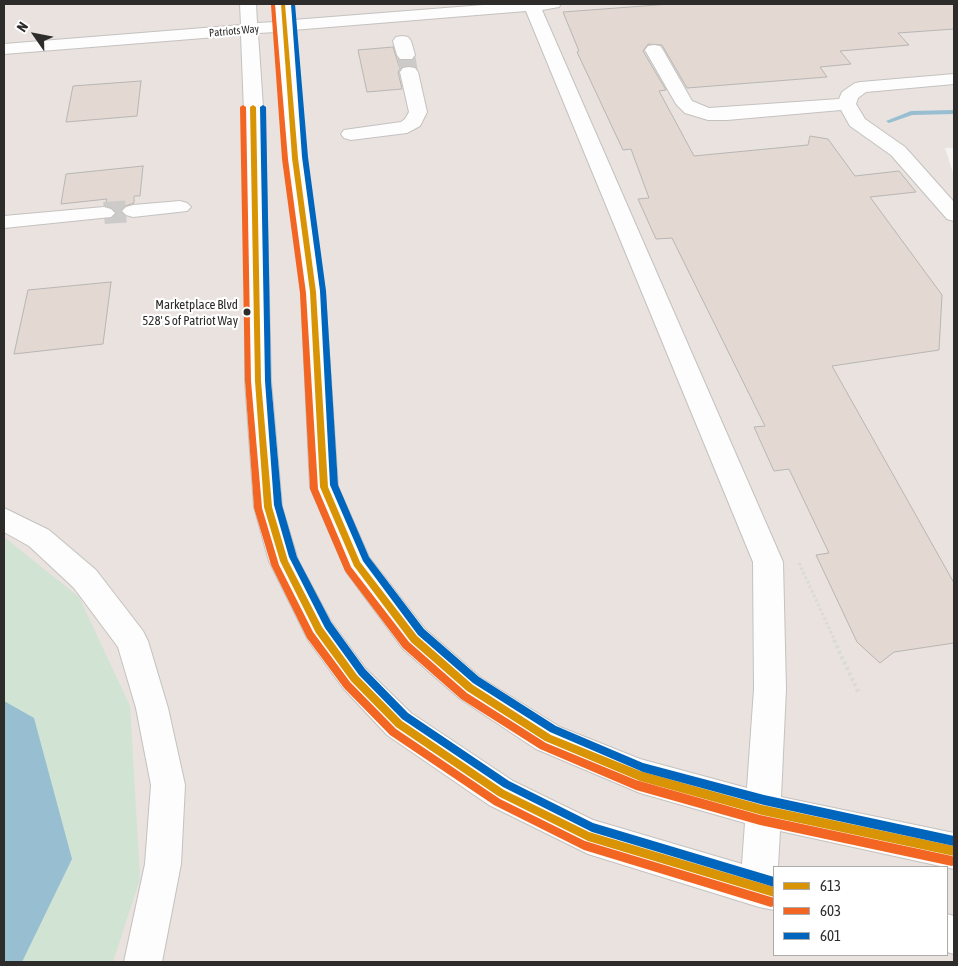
<!DOCTYPE html>
<style>
body{margin:0}
#map{position:relative;width:958px;height:966px;overflow:hidden;background:#f5f3f1;font-family:"Asap Condensed",sans-serif}
canvas{display:block}
.frame{position:absolute;inset:0;border:5px solid #2e2c2b;pointer-events:none}
.legend{position:absolute;left:773px;top:866px;width:175px;height:90px;box-sizing:border-box;background:#fff;border:1px solid #ababaa;margin:0;padding:6px 9px;list-style:none;font-size:15px;color:#2e2c2b}
.legend li{display:flex;align-items:center;gap:10px;height:25px}
.legend b{width:25px;border:1px solid #ababaa}
.north{position:absolute;left:10px;top:10px;width:50px;height:50px;-webkit-text-stroke:4px #fff;paint-order:stroke;rotate:303deg;font-size:14px;font-weight:700;line-height:20px;text-align:center;color:#2e2c2b}
.north::after{content:'';display:block;margin:auto;width:18px;height:22px;background:#2e2c2b;clip-path:polygon(50% 0,100% 100%,50% 72%,0 100%)}
</style>
<div id="map">
<canvas width="958" height="966"></canvas>
<div class="frame"></div>
<ul class="legend">
<li><b style="height:6px;background:#d99406"></b>613</li>
<li><b style="height:6px;background:#f26522"></b>603</li>
<li><b style="height:6px;background:#0065bd"></b>601</li>
</ul>
<div class="north">N</div>
</div>
<script>
const c = document.querySelector('canvas').getContext('2d');
c.lineJoin = 'round';
function fill(path, color) { c.fillStyle = color; c.fill(path, 'evenodd'); }
const poly = rows => new Path2D(rows.map(r => 'M' + r).join(''));
function strokePath(path, color, width, dash) { c.strokeStyle = color; c.lineWidth = width; c.lineCap = dash ? 'butt' : 'round'; c.setLineDash(dash || []); c.stroke(path); }
function write(font, color, halo, rows, align = 'center') {
  c.font = font + ' "Asap Condensed",sans-serif'; c.lineWidth = 4.5; c.setLineDash([]); c.textBaseline = 'middle'; c.strokeStyle = halo; c.fillStyle = color; for (const [text, x, y, turn = 0] of rows) {
    c.save(); c.translate(x, y); c.rotate((+turn || 0) * Math.PI / 180); c.textAlign = isNaN(turn) ? turn : align; if (halo) c.strokeText(text, 0, 0); c.fillText(text, 0, 0); c.restore();
  }
}
fill(poly([
 [4,4,954,4,954,148,945,148,954,176,954,962,4,962],
 [774,867,947,867,947,955,774,955]
]), '#e9e2de');
fill(poly([
 [4,537,79,597,130,706,140,879,113,962,4,962]
]), '#d1e3d3');
fill(poly([
 [4,701,34,718,72,859,22,962,4,962]
]), '#97bed1');
fill(poly([
 [954,110,954,114,912,115,889,123,886,121,911,111,954,110]
]), '#97bed1');
const building = poly([
 [670,4,954,4,954,29,898,33,909,45,840,51,851,64,820,67,827,77,687,88,662,45,648,44,643,51,666,90,659,91,694,156,808,145,810,136,828,139,855,176,899,171,916,192,870,197,942,295,939,350,832,366,954,583,954,643,894,652,880,663,857,642,816,555,829,553,789,469,774,471,754,427,765,426,672,238,656,239,638,199,649,198,631,149,623,150,577,52,579,51,563,12,670,4],
 [393,47,400,69,398,72,402,89,367,92,358,50,393,47],
 [141,81,137,116,66,122,73,86,141,81],
 [143,166,140,196,134,196,134,203,125,206,120,211,122,213,117,214,112,208,105,205,107,199,61,204,66,174,143,166],
 [111,282,103,344,14,354,28,290,111,282]
]);
fill(building, '#e3d9d2');
strokePath(building, '#b8b6b4', 1);
strokePath(poly([
 [406,55,409,72]
]), '#cdcbc9', 18, [18, 9]);
strokePath(poly([
 [104,213,133,211]
]), '#cdcbc9', 22, [22, 11]);
const minor = poly([
 [240,4,256,4,257,23,276,22,275,4,291,4,293,20,496,4,561,4,559,7,542,10,783,562,786,689,781,797,954,833,954,869,780,831,778,867,774,867,774,910,759,907,588,854,489,805,387,735,343,688,308,640,269,561,254,507,245,381,245,137,241,35,4,54,4,44,241,25,240,4],
 [526,11,753,562,754,689,747,788,640,759,560,727,481,678,425,629,369,557,338,487,325,292,305,158,293,30,526,11],
 [277,32,285,158,301,292,310,487,347,573,403,649,459,698,536,749,640,793,745,823,742,864,593,820,513,781,411,713,365,668,330,620,298,560,282,507,271,381,265,137,258,33,277,32],
 [402,36,408,37,411,41,415,55,412,59,400,59,397,55,393,41,396,37,402,36],
 [654,45,660,46,663,50,692,101,709,108,839,99,842,92,855,83,861,82,954,74,954,84,866,92,858,98,856,104,865,119,905,147,954,202,954,221,947,219,891,155,850,126,841,110,727,120,708,120,685,113,676,104,645,50,648,46,654,45],
 [409,67,415,68,418,72,427,112,420,126,407,133,351,140,344,138,341,134,344,130,401,122,405,119,409,112,400,72,403,68,409,67],
 [180,201,187,203,191,207,187,211,133,217,126,215,122,211,126,207,133,205,180,201],
 [104,207,111,209,115,213,111,217,4,228,4,216,104,207],
 [947,914,954,916,954,954,947,952,947,914]
]);
const highway = poly([
 [4,508,49,530,96,570,143,631,148,641,168,708,185,785,181,864,162,962,124,962,145,864,151,785,136,708,118,647,74,588,29,546,4,532,4,508]
]);
strokePath(minor, '#c4c2c0', 2);
strokePath(highway, '#c4c2c0', 2);
strokePath(poly([
 [799,563,835,641]
]), '#dadad8', 3, [2.5, 2.5]);
strokePath(poly([
 [834,640,859,694]
]), '#dadad8', 4, [3, 3]);
fill(minor, '#fefdfd');
fill(highway, '#fefdfd');
fill(poly([
 [281,4,285,4,298,158,316,292,328,487,360,562,417,636,473,685,551,735,640,771,762,805,954,846,954,856,762,815,640,781,545,741,467,691,411,642,354,566,320,487,310,292,292,158,281,4],
 [253,105,256,107,261,381,272,507,288,561,322,627,357,675,402,721,504,790,589,832,774,887,774,897,588,841,498,796,396,727,351,681,316,633,280,561,264,507,255,381,250,107,253,105]
]), '#d99406');
fill(poly([
 [273,4,275,5,288,159,306,293,318,489,351,567,409,642,467,693,546,743,636,780,760,815,952,856,954,857,954,865,952,866,760,825,636,790,540,749,461,699,403,648,345,571,310,489,300,293,282,159,271,5,273,4],
 [243,105,246,107,251,381,262,508,279,565,313,632,350,682,396,729,500,799,585,841,771,897,774,898,774,906,771,907,584,850,494,805,390,735,344,688,307,638,271,565,254,508,245,381,240,107,243,105]
]), '#f26522');
fill(poly([
 [291,4,295,4,308,157,326,291,338,485,369,557,424,629,479,677,556,726,643,763,764,795,954,836,954,846,764,805,643,772,550,732,473,683,418,635,363,561,330,485,320,291,302,157,291,4],
 [263,105,266,107,271,381,282,505,297,557,331,622,365,669,408,713,509,781,593,823,774,877,774,887,592,832,503,787,402,719,359,675,325,628,289,557,274,505,265,381,260,107,263,105]
]), '#0065bd');
for (const [x, y, r, color] of [
 [247,312,4.5,"#2e2c2b"]
]) { const dot = new Path2D(); dot.arc(x, y, r, 0, 2 * Math.PI); c.fillStyle = color; c.fill(dot); strokePath(dot, '#fff', 2); }
write('11px', '#2e2c2b', '#fff', [
 ["Patriots Way",234,31,-5]
]);
write('13px', '#2e2c2b', '#fff', [
 ["Marketplace Blvd",238,305],
 ["528' S of Patriot Way",238,321]
], 'right');
</script>
